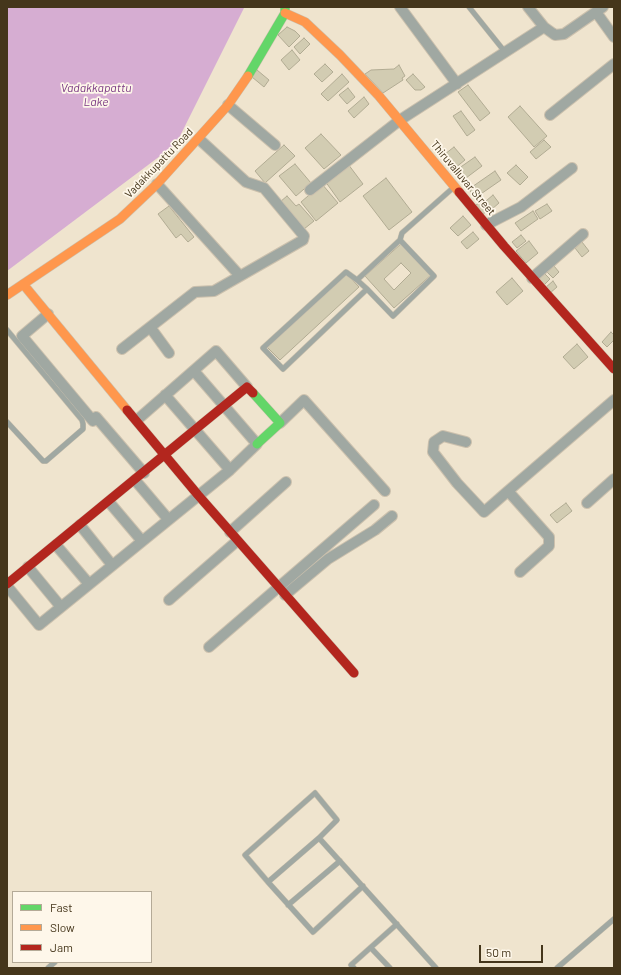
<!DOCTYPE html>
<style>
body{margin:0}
#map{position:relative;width:621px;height:975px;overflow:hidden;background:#efe4ce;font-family:Barlow,sans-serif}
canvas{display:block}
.frame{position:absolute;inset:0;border:8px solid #45361b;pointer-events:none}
.legend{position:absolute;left:12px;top:891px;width:140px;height:72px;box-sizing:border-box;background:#fef7ea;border:1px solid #b4aa97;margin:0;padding:5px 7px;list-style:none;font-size:12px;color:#45361b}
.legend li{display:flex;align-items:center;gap:8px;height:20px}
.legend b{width:20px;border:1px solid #b4aa97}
.scale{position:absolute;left:479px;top:945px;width:64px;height:18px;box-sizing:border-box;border:2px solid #45361b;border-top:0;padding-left:5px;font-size:12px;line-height:14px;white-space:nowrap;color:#45361b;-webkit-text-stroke:3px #fef7ea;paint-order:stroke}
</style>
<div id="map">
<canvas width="621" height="975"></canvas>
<div class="frame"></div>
<ul class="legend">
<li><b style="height:5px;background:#63d668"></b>Fast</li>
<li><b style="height:5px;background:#ff974d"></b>Slow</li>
<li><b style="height:5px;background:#b3261e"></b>Jam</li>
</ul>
<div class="scale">50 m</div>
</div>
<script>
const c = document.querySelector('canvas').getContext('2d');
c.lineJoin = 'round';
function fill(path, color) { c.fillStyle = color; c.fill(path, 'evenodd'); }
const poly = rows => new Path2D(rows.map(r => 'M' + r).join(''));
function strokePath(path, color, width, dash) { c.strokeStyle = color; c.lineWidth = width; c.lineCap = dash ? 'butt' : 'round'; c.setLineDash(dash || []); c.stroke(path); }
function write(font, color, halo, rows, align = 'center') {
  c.font = font + ' Barlow,sans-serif'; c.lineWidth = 3.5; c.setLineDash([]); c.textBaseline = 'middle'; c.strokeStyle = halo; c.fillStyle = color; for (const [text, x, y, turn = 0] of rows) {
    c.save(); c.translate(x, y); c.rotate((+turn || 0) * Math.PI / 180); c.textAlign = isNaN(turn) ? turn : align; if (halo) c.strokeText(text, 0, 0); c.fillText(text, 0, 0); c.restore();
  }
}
fill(poly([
 [7,7,244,8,176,144,7,271]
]), '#d6add2');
const building = poly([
 [287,27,295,31,300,36,289,47,278,35,287,27],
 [304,38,310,44,300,54,294,47,304,38],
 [292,50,300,60,289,70,281,60,292,50],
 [325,64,333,72,322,82,314,74,325,64],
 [399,65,405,76,402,78,403,80,383,93,365,74,371,70,394,69,399,65],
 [257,70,269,80,264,87,252,77,257,70],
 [342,74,349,82,328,101,321,94,342,74],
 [413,74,425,87,421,90,415,90,406,80,413,74],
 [468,85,490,113,480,121,458,92,468,85],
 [348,88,355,97,347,104,339,95,348,88],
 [364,97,369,104,354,118,348,111,364,97],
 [520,106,547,136,534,147,508,117,520,106],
 [461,111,475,130,467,136,453,116,461,111],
 [321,134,341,155,324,169,305,148,321,134],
 [544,140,551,147,536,159,530,152,544,140],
 [284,145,295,156,265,183,255,171,284,145],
 [454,147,465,160,455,168,445,154,454,147],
 [475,157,482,166,462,181,455,171,475,157],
 [295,164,311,183,296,196,279,176,295,164],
 [348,164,363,184,340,202,325,181,348,164],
 [516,165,528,177,520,185,507,173,516,165],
 [495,171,501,180,475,198,469,189,495,171],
 [386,178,412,212,389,230,363,196,386,178],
 [322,184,338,203,316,221,301,202,322,184],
 [493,195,499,203,492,209,486,201,493,195],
 [287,196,296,206,299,204,314,221,304,229,280,202,287,196],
 [484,199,491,208,483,214,476,205,484,199],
 [547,204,552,211,540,219,535,211,547,204],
 [169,206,194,237,188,242,181,234,176,238,158,214,169,206],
 [533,211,538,219,521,231,515,223,533,211],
 [463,216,471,225,458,236,450,228,463,216],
 [473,232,479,239,467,249,461,242,473,232],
 [521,235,526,241,517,248,512,242,521,235],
 [529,241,538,253,526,263,516,251,529,241],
 [582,242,589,251,582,257,575,248,582,242],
 [402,243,431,275,394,308,365,276,402,243],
 [401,263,411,273,394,290,384,279,401,263],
 [554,266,559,272,553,278,547,272,554,266],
 [543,272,550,279,544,285,537,278,543,272],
 [346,273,359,287,280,360,267,347,346,273],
 [512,278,523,291,507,305,496,292,512,278],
 [553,281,557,287,550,293,545,288,553,281],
 [611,332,614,335,614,340,607,347,602,342,611,332],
 [577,344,588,357,574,369,563,357,577,344],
 [566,503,572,511,557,523,550,515,566,503]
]);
fill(building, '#d2ccb2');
strokePath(building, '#b1ab93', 1);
const lane = poly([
 [469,7,505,52],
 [357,280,400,240],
 [367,289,357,280,346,272,263,348,283,369,367,289,393,316,434,276,400,240,402,233,454,187],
 [7,330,82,420,83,424,83,429,46,461,43,461,7,422],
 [315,793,337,820,319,838,268,882,245,855,315,793],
 [319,838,436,968],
 [268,882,313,932,363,886],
 [288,905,340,861],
 [371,948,390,968],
 [48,968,55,962],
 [354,968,351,965,397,924],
 [557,968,614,919]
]);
const street = poly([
 [400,7,457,84],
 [596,12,614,37],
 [544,27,555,35,564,34,603,7],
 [228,105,275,145],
 [550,115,614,64],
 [157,184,240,276],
 [310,190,400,120,544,27,528,7],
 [486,225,521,207,572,168],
 [532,278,583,234],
 [48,314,22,336,93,421,96,417,144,473],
 [150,327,169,353],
 [122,349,195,292,214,291,303,240,304,236,264,188,246,182,199,139],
 [165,395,230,470],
 [137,420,216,351,247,387],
 [280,423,304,400,385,491],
 [466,442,443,436,434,442,433,452,457,483,484,512,508,491],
 [135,480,168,519],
 [109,502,142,541],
 [587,503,614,479],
 [80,525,112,565],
 [230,532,286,482],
 [56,545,89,584],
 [28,567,61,607],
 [520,572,549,546,549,537,508,491,614,400],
 [7,586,39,625,230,470,257,444,194,371],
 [285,595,328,559,375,530,392,516],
 [169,600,237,541],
 [209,647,374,505]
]);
const fast = poly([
 [248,76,285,13,285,7],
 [253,393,280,423,257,444]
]);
const slow = poly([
 [285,13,305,22,340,55,379,96,459,192],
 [23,284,127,410],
 [7,295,120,219,157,184,228,105,248,76]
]);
const jam = poly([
 [459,192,504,246,614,369],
 [127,410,198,495,354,673],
 [7,584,247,387,253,393]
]);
strokePath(lane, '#cbc0ad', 6);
strokePath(street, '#cbc0ad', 12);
strokePath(fast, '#cbc0ad', 10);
strokePath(slow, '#cbc0ad', 10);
strokePath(jam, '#cbc0ad', 10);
strokePath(lane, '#a0a8a2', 5);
strokePath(street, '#a0a8a2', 10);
strokePath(fast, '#63d668', 9);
strokePath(slow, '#ff974d', 9);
strokePath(jam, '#b3261e', 9);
write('11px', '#45361b', '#fef7ea', [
 ["Vadakkupattu Road",159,163,-46],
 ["Thiruvalluvar Street",463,178,50]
]);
write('italic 12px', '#7a3883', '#fef7ea', [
 ["Vadakkapattu",96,88],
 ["Lake",96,102]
]);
</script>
